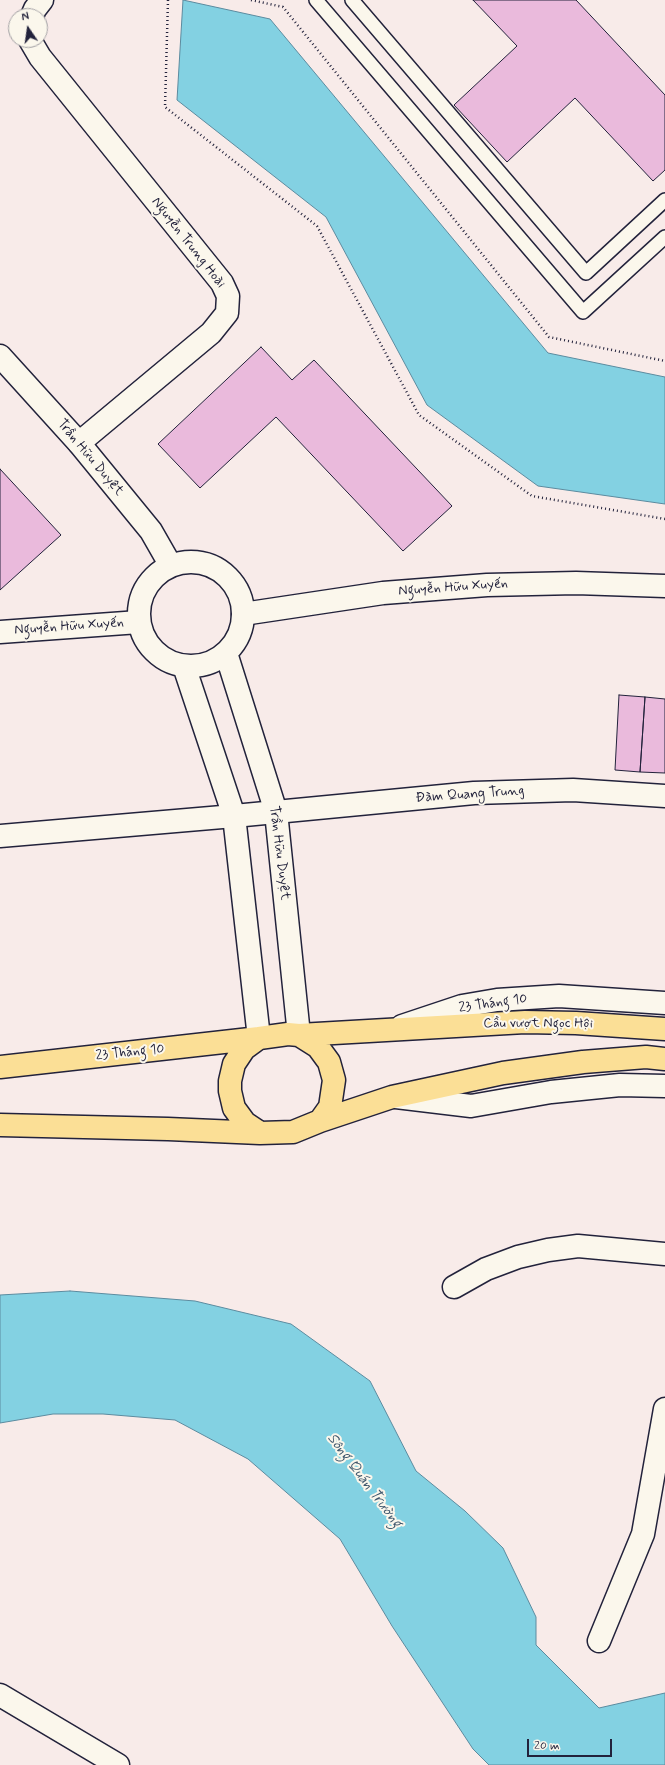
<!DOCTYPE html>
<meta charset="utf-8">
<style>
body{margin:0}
#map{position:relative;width:665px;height:1765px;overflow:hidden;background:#f8ebe9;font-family:Mynerve,sans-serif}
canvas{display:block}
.north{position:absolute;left:8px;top:8px;width:40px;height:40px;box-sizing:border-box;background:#fbf7ec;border:1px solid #a4a2a5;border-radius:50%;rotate:347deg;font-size:11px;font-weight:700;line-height:16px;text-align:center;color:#22223b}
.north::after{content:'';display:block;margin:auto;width:14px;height:18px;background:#22223b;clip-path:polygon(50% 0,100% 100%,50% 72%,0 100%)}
.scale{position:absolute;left:527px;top:1739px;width:85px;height:18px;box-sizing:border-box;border:2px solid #22223b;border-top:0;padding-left:5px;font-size:12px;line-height:14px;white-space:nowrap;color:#22223b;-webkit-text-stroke:3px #fbf7ec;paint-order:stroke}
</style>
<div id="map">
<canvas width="665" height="1765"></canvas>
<div class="north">N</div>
<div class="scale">20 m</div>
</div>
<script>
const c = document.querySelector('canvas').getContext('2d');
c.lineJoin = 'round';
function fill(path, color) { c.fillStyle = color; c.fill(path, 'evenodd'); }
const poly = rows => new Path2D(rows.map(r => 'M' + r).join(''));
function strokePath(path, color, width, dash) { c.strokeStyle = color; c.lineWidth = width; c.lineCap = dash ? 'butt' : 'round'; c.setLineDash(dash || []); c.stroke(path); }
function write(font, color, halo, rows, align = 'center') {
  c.font = font + ' Mynerve,sans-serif'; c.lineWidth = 4; c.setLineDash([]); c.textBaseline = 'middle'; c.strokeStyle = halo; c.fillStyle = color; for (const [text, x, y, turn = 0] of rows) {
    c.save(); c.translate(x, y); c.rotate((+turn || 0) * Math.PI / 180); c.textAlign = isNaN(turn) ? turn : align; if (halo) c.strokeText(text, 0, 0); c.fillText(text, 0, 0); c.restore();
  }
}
const water = poly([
 [183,0,270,19,548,353,665,377,665,504,538,486,427,405,326,217,177,100,183,0],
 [70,1291,195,1301,291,1324,370,1381,416,1471,465,1511,503,1548,536,1617,536,1645,599,1708,665,1693,665,1765,489,1765,473,1749,392,1626,340,1539,248,1459,175,1420,103,1414,53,1414,0,1423,0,1295,70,1291]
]);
fill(water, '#83d1e2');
strokePath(water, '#5c8b9f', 1);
const building = poly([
 [473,0,576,0,665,95,665,170,653,181,575,98,507,162,454,105,517,46,473,0],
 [261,347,292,380,314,360,452,506,403,551,276,417,200,488,158,444,261,347],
 [0,469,61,535,0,590,0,469],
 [619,695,645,697,640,772,615,770,619,695],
 [645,697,665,699,665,773,640,772,645,697]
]);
fill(building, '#eabadc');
strokePath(building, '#22223b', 1);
const service = poly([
 [316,0,583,312,665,237],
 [352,0,586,273,665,200]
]);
const minor = poly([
 [32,16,35,9,42,0],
 [30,40,40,57,222,283,228,296,227,313,211,333,79,443],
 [243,614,383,593,487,585,576,583,665,586],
 [0,632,139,622],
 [0,836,234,816,474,793,573,790,665,796],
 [402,1026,462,1006,497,1000,559,996,665,1003],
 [396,1097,471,1106,551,1092,620,1085,665,1086],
 [454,1287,486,1269,518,1257,548,1250,578,1246,665,1254],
 [599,1641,643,1534,665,1409],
 [0,1695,118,1765]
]);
const tertiary = poly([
 [0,356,79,443,151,531,171,566],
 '139 614a52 52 0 1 1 104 0a52 52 0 1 1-104 0Z',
 [226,653,276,812,299,1035],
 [184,666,234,816,259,1038]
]);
const primary = poly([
 [288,1034,299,1035,318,1047,329,1062,334,1080,330,1107,320,1121,293,1132,260,1133,245,1123,234,1108,230,1091,230,1081,234,1064,244,1049,259,1038,288,1034],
 [299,1035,525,1022,576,1023,665,1029],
 [0,1067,259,1038],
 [320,1121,392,1097,503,1073,583,1062,646,1057,665,1059],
 [0,1125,168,1129,260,1133]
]);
strokePath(service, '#22223b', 16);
strokePath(minor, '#22223b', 25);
strokePath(tertiary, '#22223b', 25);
strokePath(primary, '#22223b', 25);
strokePath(poly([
 [168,0,165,107,317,226,419,415,532,496,665,519],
 [251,0,283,7,549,337,665,361]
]), '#22223b', 2.5, [1, 3]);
strokePath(service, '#fbf7ec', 13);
strokePath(minor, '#fbf7ec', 22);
strokePath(tertiary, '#fbf7ec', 22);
strokePath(primary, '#fbdf96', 22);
write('14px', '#22223b', '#fbf7ec', [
 ["Nguyễn Trung Hoài",188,243,52],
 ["Trần Hữu Duyệt",90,458,50],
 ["Nguyễn Hữu Xuyến",453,588,-4],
 ["Nguyễn Hữu Xuyến",69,627,-4],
 ["Đàm Quang Trung",470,795,-4],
 ["Trần Hữu Duyệt",279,853,83],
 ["23 Tháng 10",493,1004,-8],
 ["Cầu vượt Ngọc Hội",538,1024],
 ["23 Tháng 10",130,1053,-6]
]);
write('italic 15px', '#3f576d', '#fbf7ec', [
 ["Sông Quán Trường",364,1481,53]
]);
</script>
